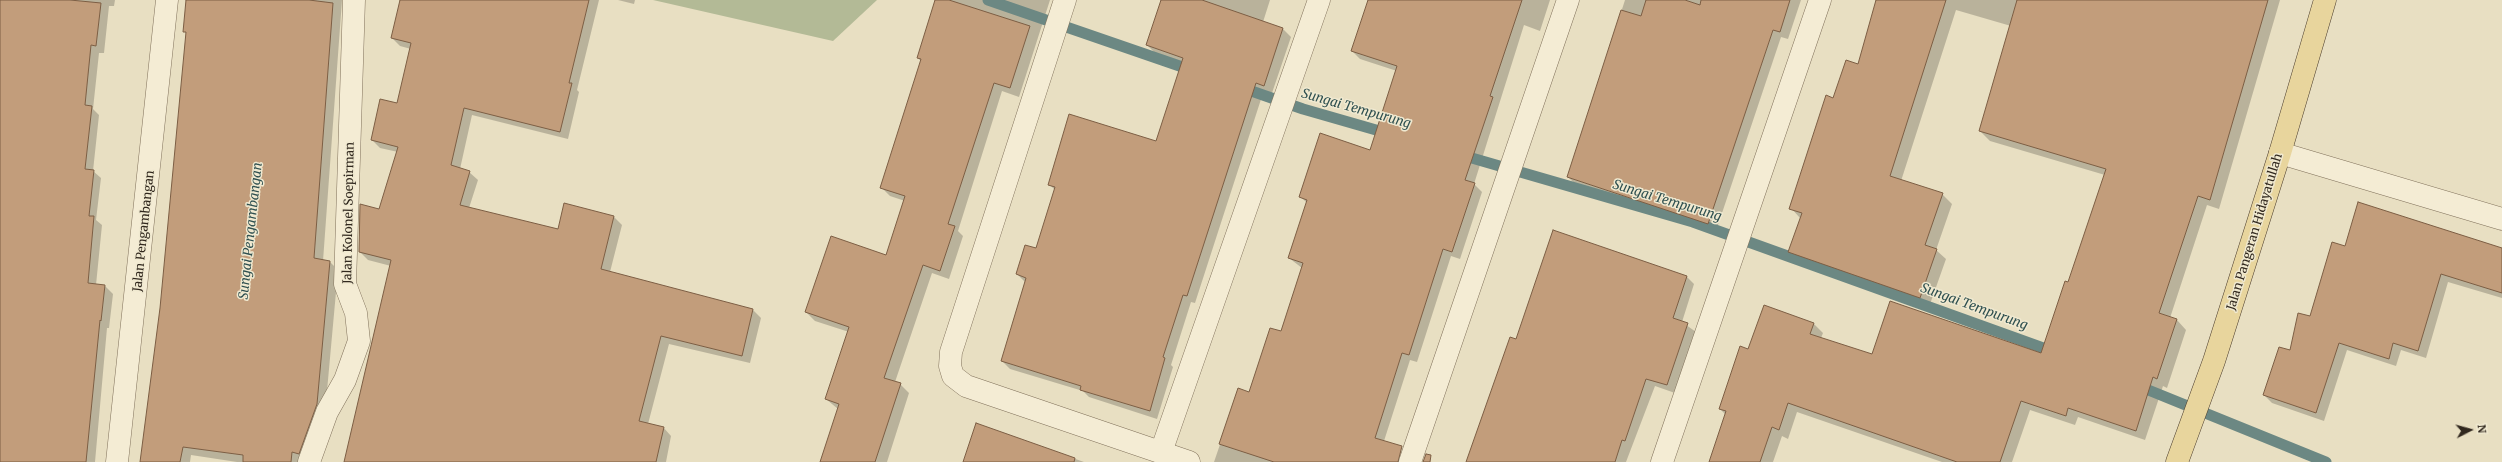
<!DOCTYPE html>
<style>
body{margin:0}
#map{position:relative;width:2502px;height:462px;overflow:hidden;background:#e8dfc2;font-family:Merriweather,serif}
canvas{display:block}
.north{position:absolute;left:2450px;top:410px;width:40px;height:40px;-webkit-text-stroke:3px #f0e9d0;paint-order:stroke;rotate:84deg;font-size:11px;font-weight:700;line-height:16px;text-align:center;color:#31281e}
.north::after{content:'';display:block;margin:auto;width:14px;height:18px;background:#31281e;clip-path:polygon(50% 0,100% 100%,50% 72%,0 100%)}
</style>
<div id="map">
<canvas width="2502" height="462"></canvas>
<div class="north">N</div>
</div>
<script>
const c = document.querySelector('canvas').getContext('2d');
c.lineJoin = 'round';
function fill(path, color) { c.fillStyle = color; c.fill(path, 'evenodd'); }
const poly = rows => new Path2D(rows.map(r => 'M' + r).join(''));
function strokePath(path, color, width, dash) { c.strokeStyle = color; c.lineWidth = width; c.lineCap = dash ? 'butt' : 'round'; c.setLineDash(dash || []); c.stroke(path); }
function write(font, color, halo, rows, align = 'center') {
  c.font = font + ' Merriweather,serif'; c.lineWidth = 3; c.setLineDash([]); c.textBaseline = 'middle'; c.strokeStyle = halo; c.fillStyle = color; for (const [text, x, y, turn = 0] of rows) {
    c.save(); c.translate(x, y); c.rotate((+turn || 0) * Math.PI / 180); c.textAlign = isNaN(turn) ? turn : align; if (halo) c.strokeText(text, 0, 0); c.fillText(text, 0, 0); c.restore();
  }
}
fill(poly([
 [653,0,877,0,833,41]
]), '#b3ba96');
fill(poly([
 [0,0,115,0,114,6,109,6,104,53,99,53,93,109,99,115,93,171,101,178,96,220,102,225,96,285,105,286,113,294,109,328,107,328,95,462,0,462],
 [187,0,342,0,323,261,330,262,338,270,325,413,308,462,237,462,191,455,190,462,142,462,161,308,187,34,184,31],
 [401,0,599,0,577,90,579,92,568,139,472,115,460,169,469,172,478,180,469,208,559,231,565,204,614,217,622,225,610,272,753,310,761,318,750,363,669,344,648,424,663,427,671,436,666,462,345,462,391,266,368,260,360,252,380,210,398,152,380,148,372,140,398,105,411,49,400,46,392,38],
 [618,0,635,0,634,4],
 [936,0,1050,0,1019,97,1002,91,958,231,963,236,949,279,932,273,895,382,900,384,909,393,887,462,821,462,838,409,826,399,849,332,815,321,806,312,886,256,905,201,890,196,881,187,921,61,918,58],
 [1162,0,1270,0,1263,22,1283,29,1291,37,1272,93,1264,90,1195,303,1191,302,1171,365,1173,367,1157,419,1089,397,1083,391,1010,369,1002,361,1025,282,1017,274,1036,250,1055,190,1049,184,1157,142,1183,62,1155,53,1147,45],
 [1369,0,1550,0,1540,31,1524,25,1474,184,1482,192,1460,259,1451,256,1417,362,1410,360,1384,441,1394,462,1214,462,1239,389,1249,393,1281,332,1302,268,1289,258,1307,203,1301,197,1371,151,1397,71,1360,59,1352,51],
 [1625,0,1801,0,1788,39,1781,37,1716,231,1576,185,1568,177],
 [1877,0,2280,0,2219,209,2207,205,2170,318,2177,320,2186,330,2167,388,2163,386,2145,440,2078,417,2075,425,2030,410,2012,462,1942,462,1797,412,1788,439,1782,436,1773,462,1710,462,1726,415,1720,409,1749,350,1813,323,1823,333,1821,338,1873,356,2042,354,2069,283,2105,175,1990,141,1980,131,2011,26,1956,10,1901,181,1942,194,1952,204,1936,250,1946,259,1929,307,1799,262,1790,252,1800,218,1791,208,1834,99,1858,65],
 [2346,248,2502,248,2502,298,2448,282,2426,358,2401,350,2396,366,2347,350,2324,421,2272,403,2264,395,2311,317],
 [1686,276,1694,284,1682,322,1696,332,1675,393,1655,386,1626,462,1466,462,1517,340],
 [977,424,1084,462,964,462]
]), '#0003');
strokePath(poly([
 [988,0,1194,71],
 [1240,87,1303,109,1390,134],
 [1458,154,1693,222,2057,353],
 [2136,385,2326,462]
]), '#6c8883', 11);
const building = poly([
 [0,0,70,0,101,3,96,46,91,45,85,105,92,106,85,169,94,170,89,216,94,216,88,283,105,285,101,321,100,320,86,462,0,462,0,0],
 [186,0,309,0,333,3,314,258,330,261,317,404,299,454,292,452,291,462,243,462,243,455,183,447,180,462,140,462,160,308,186,32,183,32,186,0],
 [400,0,589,0,569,83,572,83,560,132,464,108,451,165,470,171,460,205,558,229,564,203,614,216,601,269,753,309,742,356,661,336,639,421,664,427,656,462,344,462,391,260,359,252,360,204,379,209,398,147,371,140,380,99,397,103,411,43,391,38,400,0],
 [935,0,949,0,1030,26,1010,88,994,83,948,224,955,226,940,271,923,265,884,378,901,383,875,462,820,462,839,404,825,399,849,327,805,312,831,236,886,255,905,196,880,188,921,59,917,58,935,0],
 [1161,0,1202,0,1283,28,1264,86,1256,83,1187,296,1183,295,1163,357,1165,358,1150,411,1080,390,1081,386,1001,361,1026,278,1016,274,1025,245,1036,248,1055,187,1048,185,1069,114,1156,141,1183,58,1146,45,1161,0],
 [1368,0,1522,0,1490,96,1493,97,1465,180,1475,183,1452,252,1443,249,1409,355,1402,353,1375,438,1402,446,1398,462,1274,462,1219,444,1238,388,1249,392,1270,328,1281,331,1303,263,1288,258,1307,200,1299,197,1320,133,1370,150,1397,66,1351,51,1368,0],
 [1646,0,1685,0,1700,5,1701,0,1790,0,1780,32,1773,30,1708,224,1567,177,1621,10,1641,16,1646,0],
 [1876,0,1946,0,1890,176,1943,193,1925,245,1937,249,1920,298,1788,252,1802,213,1789,209,1826,95,1833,98,1846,60,1858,64,1876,0],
 [2017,0,2268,0,2210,200,2198,196,2159,313,2177,319,2157,379,2153,377,2136,431,2068,408,2066,416,2021,401,2000,462,1957,462,1788,403,1779,430,1772,427,1760,462,1709,462,1726,411,1719,409,1740,346,1748,349,1764,305,1814,323,1810,334,1872,354,1890,301,2041,353,2065,281,2068,282,2106,169,1979,131,2017,0],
 [2358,202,2502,248,2502,293,2441,274,2418,351,2393,343,2389,359,2339,343,2316,413,2263,395,2279,347,2290,350,2298,313,2310,316,2332,242,2345,246,2358,202],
 [1553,230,1687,276,1673,318,1688,323,1667,385,1646,379,1625,441,1622,440,1615,462,1466,462,1510,337,1516,339,1553,230],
 [976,423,1075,458,1074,462,963,462,976,423],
 [1426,454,1431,455,1430,462,1423,462,1426,454]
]);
fill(building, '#c29d7b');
strokePath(building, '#7c5e44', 1);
const minor = poly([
 [1065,0,951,352,950,366,953,376,966,386,1189,462],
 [2280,153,2502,219],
 [1161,452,1319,0],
 [117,462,167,0],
 [309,462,327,412,345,380,359,341,356,313,345,284,354,0],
 [1410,462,1568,0],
 [1662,462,1820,0]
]);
const primary = poly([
 [2177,462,2214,361,2280,153,2325,0]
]);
strokePath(minor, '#80715b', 23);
strokePath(primary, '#4e3f2f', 23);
strokePath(minor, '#f4ecd4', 22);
strokePath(primary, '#e8d59d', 22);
write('12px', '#31281e', '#f0e9d0', [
 ["Jalan Kolonel Soepirman",349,213,-89],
 ["Jalan Pengambangan",144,231,-84],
 ["Jalan Pangeran Hidayatullah",2255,232,-73]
]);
write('italic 13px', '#2e4f4f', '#f0e9d0', [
 ["Sungai Tempurung",1356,109,16],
 ["Sungai Tempurung",1667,201,17],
 ["Sungai Pengambangan",251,231,-84],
 ["Sungai Tempurung",1974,307,20]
]);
</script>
